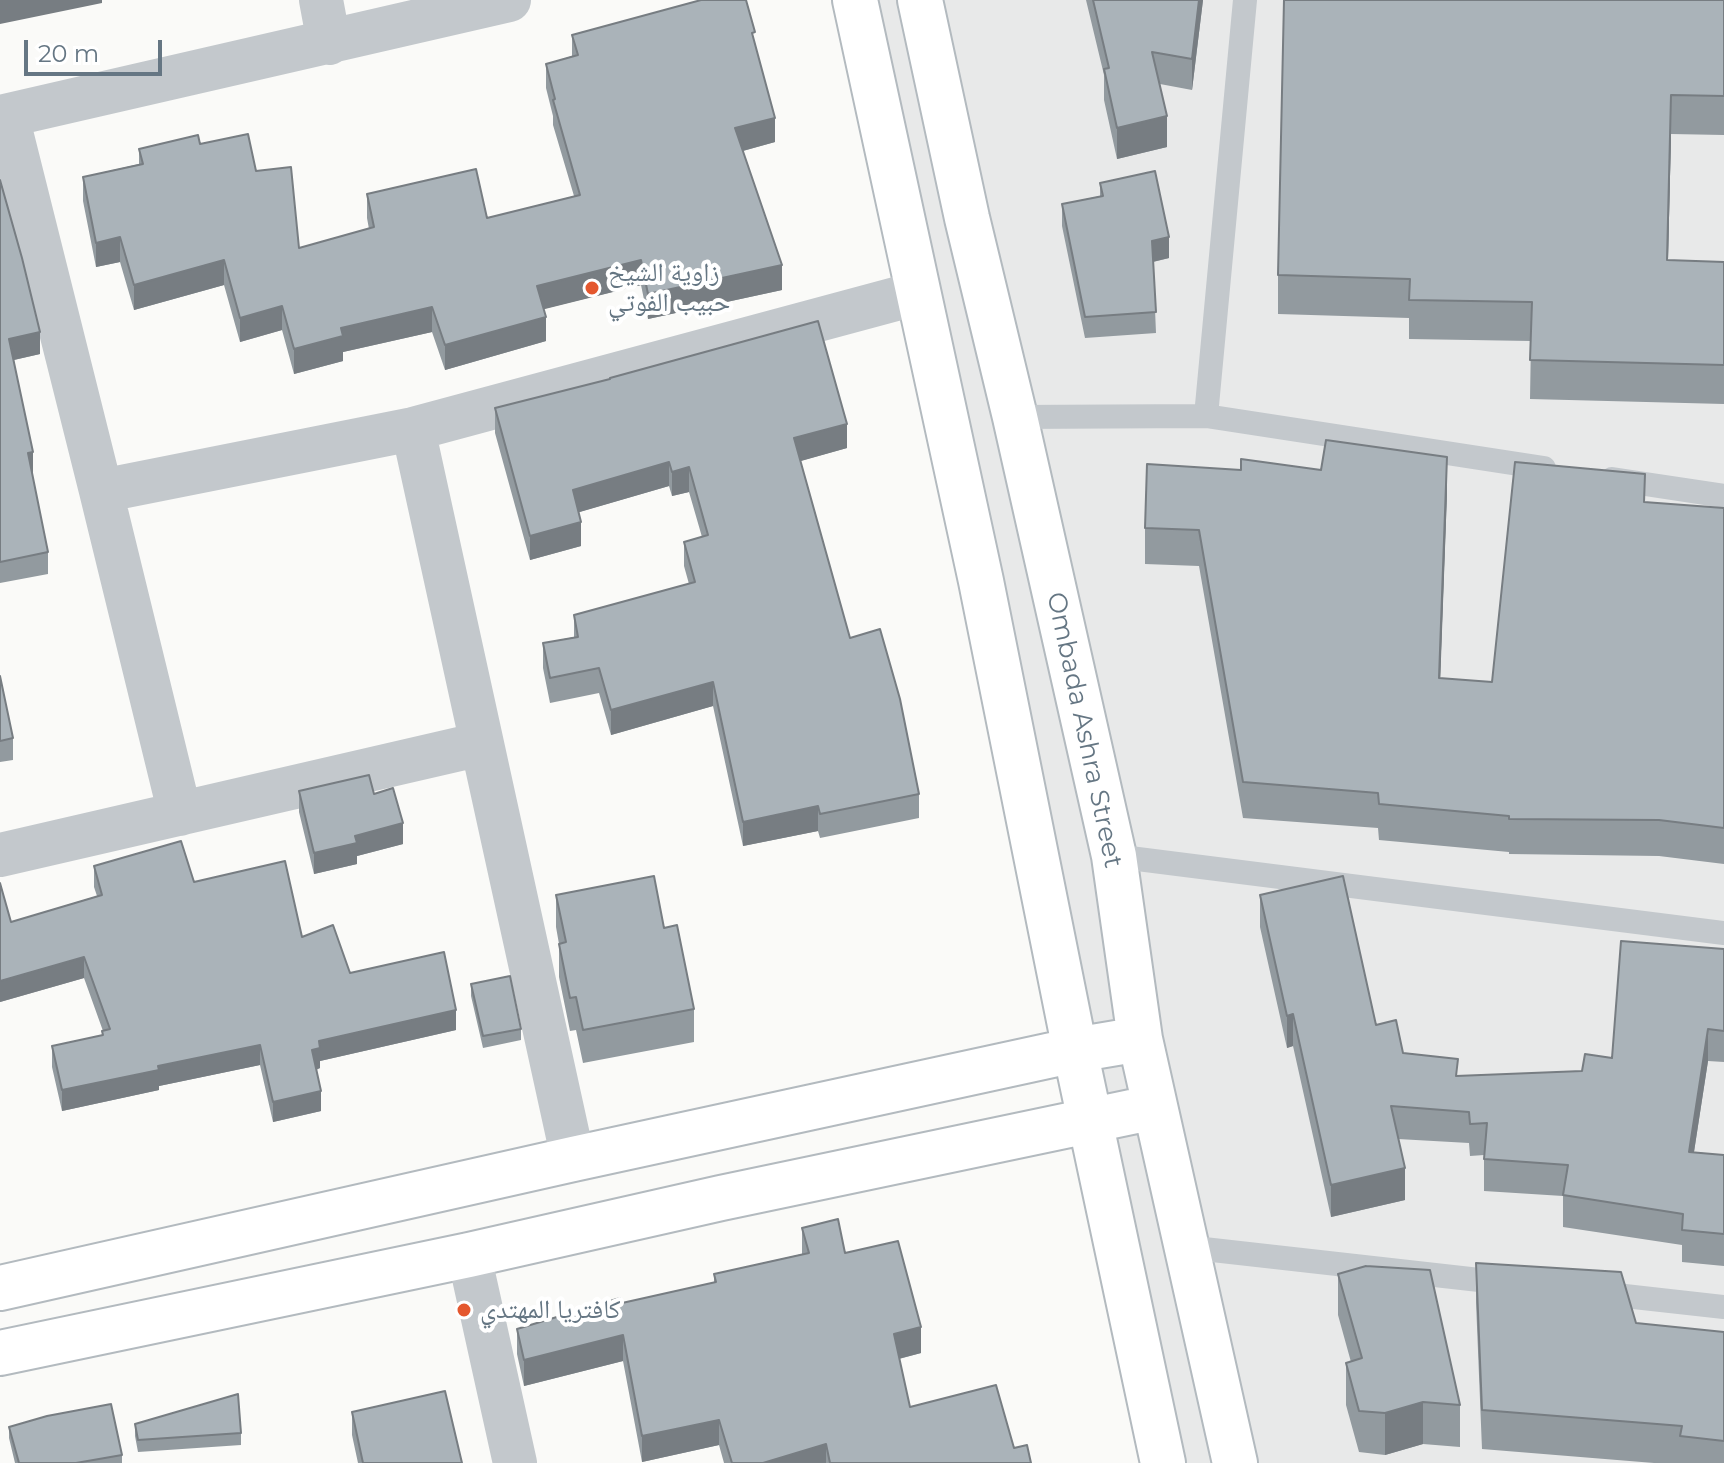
<!DOCTYPE html>
<meta charset="utf-8">
<style>
body{margin:0}
#map{position:relative;width:1724px;height:1463px;overflow:hidden;background:#fafaf8;font-family:Montserrat,sans-serif}
canvas{display:block}
.scale{position:absolute;left:24px;top:40px;width:138px;height:36px;box-sizing:border-box;border:4px solid #657683;border-top:0;padding-left:10px;font-size:24px;line-height:28px;white-space:nowrap;color:#657683;-webkit-text-stroke:6px #fff;paint-order:stroke}
</style>
<div id="map">
<canvas width="1724" height="1463"></canvas>
<div class="scale">20 m</div>
</div>
<script>
const c = document.querySelector('canvas').getContext('2d');
c.lineJoin = 'round';
function fill(path, color) { c.fillStyle = color; c.fill(path, 'evenodd'); }
const poly = rows => new Path2D(rows.map(r => 'M' + r).join(''));
function strokePath(path, color, width, dash) { c.strokeStyle = color; c.lineWidth = width; c.lineCap = dash ? 'butt' : 'round'; c.setLineDash(dash || []); c.stroke(path); }
function write(font, color, halo, rows, align = 'center') {
  c.font = font + ' Montserrat,"Noto Naskh Arabic",sans-serif'; c.lineWidth = 8; c.setLineDash([]); c.textBaseline = 'middle'; c.strokeStyle = halo; c.fillStyle = color; for (const [text, x, y, turn = 0] of rows) {
    c.save(); c.translate(x, y); c.rotate((+turn || 0) * Math.PI / 180); c.textAlign = isNaN(turn) ? turn : align; if (halo) c.strokeText(text, 0, 0); c.fillText(text, 0, 0); c.restore();
  }
}
fill(poly([
 [847,0,1724,0,1724,1463,1169,1463]
]), '#e8e9e9');
const secondary = poly([
 [855,0,981,581,1075,1050,1163,1463],
 [920,0,967,218,1015,417,1114,856,1140,1039,1235,1463],
 [0,1288,573,1159,1075,1050,1140,1039],
 [0,1353,469,1255,721,1198,1155,1107]
]);
strokePath(secondary, '#b3babf', 48);
strokePath(poly([
 [1206,416,1245,0],
 [1015,417,1206,416,1544,468],
 [1612,479,1724,496],
 [1114,856,1724,933],
 [1186,1247,1506,1283],
 [1598,1293,1724,1307]
]), '#c3c8cc', 24);
strokePath(poly([
 [321,0,329,43],
 [7,116,101,491,180,814],
 [0,117,509,0],
 [413,429,573,1159],
 [101,491,413,429,918,293],
 [0,855,481,744],
 [469,1255,515,1463]
]), '#c3c8cc', 44);
strokePath(secondary, '#fff', 44);
fill(poly([
 [1086,0,1203,0,1192,90,1160,84,1167,147,1117,159,1104,100,1104,75],
 [1724,0,1724,135,1671,134,1668,260,1724,262,1724,404,1530,399,1531,341,1409,339,1409,318,1278,314,1278,275],
 [572,35,755,43,775,142,743,151,782,290,648,319,641,285,543,309,546,341,445,370,432,332,343,352,343,361,294,374,282,330,240,342,224,285,134,310,120,262,96,267,83,201,83,177,139,164,139,149,200,144,256,171,299,248,369,229,367,218,367,194,487,218,574,196,553,125,553,116,546,88,546,64,572,56],
 [0,180,40,354,14,360,32,474,48,552,48,574,0,583],
 [1100,183,1169,258,1153,262,1156,333,1085,338,1062,226,1062,204,1100,196],
 [495,408,847,448,800,461,850,638,919,794,919,818,820,838,818,831,743,846,713,706,611,735,599,693,550,703,543,668,543,643,574,637,574,615,689,584,684,566,684,542,702,537,689,492,672,496,669,486,579,512,581,546,530,560,495,433],
 [1447,493,1440,678,1492,682,1645,502,1724,508,1724,864,1659,856,1509,854,1509,852,1379,840,1378,828,1243,818,1199,566,1145,564,1145,528],
 [0,676,13,738,13,760,0,762],
 [299,791,374,794,403,844,357,856,357,864,314,874,299,812],
 [94,866,194,882,302,937,350,973,456,1030,320,1061,320,1068,316,1070,321,1111,273,1122,260,1065,159,1086,159,1090,62,1111,52,1067,52,1046,102,1036,102,1031,103,1031,84,978,0,1002,0,883,11,922,97,896,94,887],
 [556,895,664,928,694,1009,694,1042,583,1063,576,1030,570,1031,559,977,559,944,556,927],
 [1260,895,1376,1025,1403,1053,1458,1076,1582,1071,1612,1058,1724,949,1724,1062,1708,1061,1694,1152,1724,1155,1724,1266,1682,1262,1682,1245,1563,1227,1563,1196,1484,1191,1484,1155,1470,1156,1469,1143,1398,1139,1405,1200,1331,1217,1293,1046,1287,1048,1260,927],
 [471,984,521,1029,521,1040,483,1048,471,996],
 [802,1228,845,1253,921,1353,899,1359,910,1407,1014,1448,1031,1463,724,1463,719,1445,642,1462,623,1361,524,1386,517,1354,517,1329,714,1283,714,1274,802,1254],
 [1476,1263,1636,1323,1724,1332,1724,1463,1654,1463,1482,1449,1476,1302],
 [1338,1274,1460,1405,1460,1447,1423,1444,1385,1455,1359,1452,1346,1405,1346,1363,1351,1362,1338,1315],
 [352,1412,462,1463,358,1463,352,1435],
 [135,1424,241,1433,241,1445,138,1452,135,1436],
 [9,1427,122,1455,122,1463,15,1463,9,1438]
]), '#929a9f');
fill(poly([
 [0,0,102,0,102,3,0,24],
 [1199,0,1203,0,1192,90,1192,59],
 [1671,95,1671,134,1667,300,1667,260],
 [1167,116,1167,147,1117,159,1117,128],
 [775,118,775,142,735,153,735,128],
 [120,237,120,262,96,267,96,243],
 [1169,237,1169,258,1152,262,1152,241],
 [224,260,224,285,134,310,134,285],
 [641,260,641,285,537,311,537,286],
 [782,265,782,290,648,319,648,294],
 [282,306,282,330,240,342,240,318],
 [432,307,432,332,343,352,343,361,294,374,294,349,341,328],
 [546,317,546,341,445,370,445,345],
 [40,332,40,354,9,361,9,339],
 [847,424,847,448,794,463,794,438],
 [33,452,33,474,28,475,28,453],
 [1447,457,1447,493,1439,714,1439,678],
 [669,462,669,486,573,514,573,490],
 [689,467,689,492,672,496,672,472],
 [581,522,581,546,530,560,530,536],
 [713,682,713,706,611,735,611,710],
 [818,806,818,831,743,846,743,822],
 [403,823,403,844,357,856,357,864,314,874,314,853,355,836],
 [84,957,84,978,0,1002,0,981],
 [456,1010,456,1030,320,1061,320,1068,312,1071,312,1050,319,1041],
 [1293,1014,1293,1046,1287,1048,1287,1016],
 [1708,1029,1708,1061,1689,1184,1689,1152],
 [260,1045,260,1065,159,1086,159,1090,62,1111,62,1090,158,1066],
 [321,1091,321,1111,273,1122,273,1102],
 [1405,1168,1405,1200,1331,1217,1331,1185],
 [921,1327,921,1353,894,1360,894,1334],
 [623,1335,623,1361,524,1386,524,1360],
 [1423,1402,1423,1444,1385,1455,1385,1413],
 [719,1420,719,1445,642,1462,642,1436],
 [826,1444,826,1463,763,1463]
]), '#777d82');
const building = poly([
 [701,0,746,0,755,32,752,33,775,118,735,128,782,265,648,294,641,260,537,286,546,317,445,345,432,307,341,328,343,336,294,349,282,306,240,318,224,260,134,285,120,237,96,243,83,177,143,164,139,149,198,135,200,144,248,134,256,171,291,167,299,248,374,227,367,194,476,169,487,218,580,195,553,100,555,99,546,64,578,55,572,35,701,0],
 [1093,0,1199,0,1192,59,1152,52,1167,116,1117,128,1104,69,1109,68,1093,0],
 [1284,0,1724,0,1724,96,1671,95,1667,260,1724,262,1724,365,1530,360,1532,302,1409,300,1410,279,1278,275,1284,0],
 [1155,171,1169,237,1152,241,1156,312,1085,317,1062,204,1103,196,1100,183,1155,171],
 [0,180,22,258,40,332,9,339,33,452,28,453,48,552,0,562,0,180],
 [818,321,847,424,794,438,850,638,880,629,900,699,919,794,820,814,818,806,743,822,713,682,611,710,599,668,550,678,543,643,578,637,574,615,695,582,684,542,708,535,689,467,672,472,669,462,573,490,581,522,530,536,495,408,610,379,610,378,818,321],
 [1326,440,1447,457,1439,678,1492,682,1515,462,1645,474,1644,502,1724,508,1724,828,1659,820,1509,819,1509,816,1379,804,1378,793,1243,782,1199,530,1145,528,1147,464,1241,470,1241,459,1321,470,1326,440],
 [0,676,13,738,0,741,0,676],
 [369,775,374,794,393,788,403,823,355,836,357,843,314,853,299,791,369,775],
 [181,841,194,882,285,861,302,937,333,925,350,973,444,952,456,1010,319,1041,320,1048,312,1050,321,1091,273,1102,260,1045,158,1066,159,1070,62,1090,52,1046,103,1035,102,1031,110,1029,84,957,0,981,0,883,11,922,102,895,94,866,181,841],
 [654,876,664,928,677,925,694,1009,583,1030,576,997,570,998,559,944,566,942,556,895,654,876],
 [1343,876,1376,1025,1396,1020,1403,1053,1458,1059,1456,1076,1582,1071,1585,1054,1612,1058,1621,941,1724,949,1724,1031,1708,1029,1689,1152,1724,1155,1724,1234,1682,1230,1683,1214,1563,1195,1568,1165,1484,1159,1487,1123,1470,1124,1469,1112,1391,1106,1405,1168,1331,1185,1293,1014,1287,1016,1260,895,1343,876],
 [510,976,521,1029,483,1036,471,984,510,976],
 [838,1219,845,1253,898,1241,921,1327,894,1334,910,1407,996,1385,1014,1448,1027,1445,1031,1463,830,1463,826,1444,763,1463,732,1463,719,1420,642,1436,623,1335,524,1360,517,1329,620,1298,622,1303,716,1282,714,1274,809,1253,802,1228,838,1219],
 [1476,1263,1621,1272,1636,1323,1724,1332,1724,1441,1680,1436,1682,1426,1482,1410,1476,1263],
 [1366,1266,1430,1270,1460,1405,1423,1402,1385,1413,1359,1411,1346,1363,1362,1358,1338,1274,1366,1266],
 [445,1391,462,1463,363,1463,352,1412,445,1391],
 [238,1394,241,1433,138,1440,135,1424,238,1394],
 [111,1404,122,1455,76,1463,19,1463,9,1427,47,1416,111,1404]
]);
fill(building, '#aab3b9');
strokePath(building, '#777d82', 2);
for (const [x, y, r, color] of [
 [592,288,8,"#e4572e"],
 [464,1310,8,"#e4572e"]
]) { const dot = new Path2D(); dot.arc(x, y, r, 0, 2 * Math.PI); c.fillStyle = color; c.fill(dot); strokePath(dot, '#fff', 3); }
write('26px', '#657683', '#fff', [
 ["زاوية الشيخ",608,273],
 ["حبيب الفوتي",608,303],
 ["كافتريا المهتدي",480,1310]
], 'left');
write('26px', '#657683', '#fff', [
 ["Ombada Ashra Street",1084,730,78]
]);
</script>
